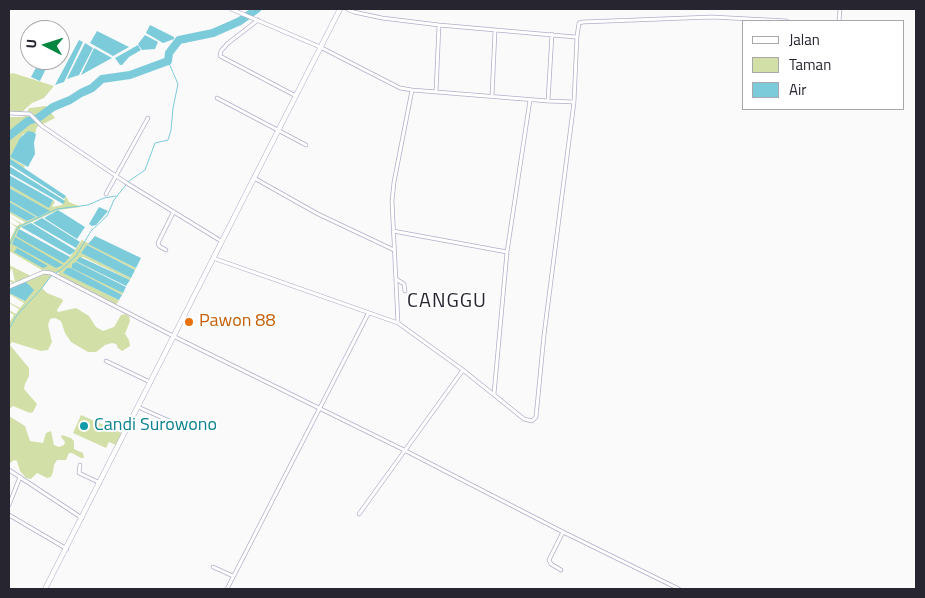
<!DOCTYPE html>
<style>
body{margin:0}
#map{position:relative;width:925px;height:598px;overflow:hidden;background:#fafafa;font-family:"Titillium Web",sans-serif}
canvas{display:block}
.frame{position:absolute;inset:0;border:10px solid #262530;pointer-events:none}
.legend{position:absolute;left:742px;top:20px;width:162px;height:90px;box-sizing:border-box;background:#fff;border:1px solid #a8a8ac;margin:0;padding:6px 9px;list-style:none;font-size:15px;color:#262530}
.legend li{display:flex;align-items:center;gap:10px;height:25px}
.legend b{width:25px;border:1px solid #a8a8ac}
.north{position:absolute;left:20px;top:20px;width:50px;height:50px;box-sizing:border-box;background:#fff;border:1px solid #a8a8ac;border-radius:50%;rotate:275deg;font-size:14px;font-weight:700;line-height:20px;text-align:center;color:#262530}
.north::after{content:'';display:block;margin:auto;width:18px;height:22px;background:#048540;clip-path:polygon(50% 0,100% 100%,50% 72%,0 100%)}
</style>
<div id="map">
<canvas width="925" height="598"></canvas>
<div class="frame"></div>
<ul class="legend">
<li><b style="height:6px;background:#fff"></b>Jalan</li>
<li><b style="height:14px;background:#d2e0a8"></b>Taman</li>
<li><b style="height:14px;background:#7bcbdb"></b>Air</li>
</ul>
<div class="north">U</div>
</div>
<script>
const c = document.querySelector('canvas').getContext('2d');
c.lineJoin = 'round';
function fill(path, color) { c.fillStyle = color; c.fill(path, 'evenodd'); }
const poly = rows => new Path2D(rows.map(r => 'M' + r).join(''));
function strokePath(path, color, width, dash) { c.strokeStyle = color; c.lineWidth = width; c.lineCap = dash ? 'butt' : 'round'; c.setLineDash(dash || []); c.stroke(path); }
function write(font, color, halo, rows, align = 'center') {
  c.font = font + ' "Titillium Web",sans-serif'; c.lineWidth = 4; c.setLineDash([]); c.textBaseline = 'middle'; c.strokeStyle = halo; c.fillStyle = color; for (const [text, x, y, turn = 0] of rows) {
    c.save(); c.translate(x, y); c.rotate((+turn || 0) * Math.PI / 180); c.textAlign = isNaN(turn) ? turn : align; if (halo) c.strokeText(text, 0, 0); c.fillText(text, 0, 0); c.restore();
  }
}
fill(poly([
 [13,73,54,86,44,98,32,103,22,112,13,113,9,111,9,74],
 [46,106,55,118,37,127,35,133,23,134,10,157,25,166,24,168,9,158,9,117,22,117,25,116,29,108],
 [9,185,49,207,53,200,55,202,52,207,62,205,66,196,69,202,81,207,58,210,21,227,16,236,70,257,82,240,136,268,135,270,87,245,82,253,131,278,130,280,83,257,76,261,126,287,76,262,123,293,122,295,71,268,64,273,119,300,115,307,58,277,59,273,55,272,50,277,42,288,47,293,62,299,63,301,57,310,58,312,76,308,89,316,96,327,103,331,114,327,121,315,125,314,129,316,130,321,125,334,129,340,130,346,122,351,118,348,116,344,112,343,105,345,96,352,88,352,71,342,65,333,61,321,55,318,50,319,48,325,52,342,48,350,41,351,12,342,10,345,29,368,29,376,25,384,24,389,37,404,33,412,30,413,13,406,9,409,9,323,14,315,9,312,9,310,16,314,19,309,9,303,9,302,20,308,24,303,9,294,9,293,24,301,26,282,9,289,9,285,13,283,9,281,9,279,15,282,12,268,9,274,9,265,31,276,42,270,9,251,9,242,16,227,9,222,17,226,20,224,9,216,22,224,25,222,9,213,9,211,27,221,36,217,9,202,9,200,38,217,49,211,9,188],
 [81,415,124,434,118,446,109,442,106,448,73,433],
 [9,416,25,426,30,441,43,443,46,433,51,431,54,445,59,447,64,445,65,442,61,437,62,435,71,438,74,441,74,449,83,453,84,458,81,458,72,453,69,453,66,460,57,460,54,465,53,472,51,477,47,478,37,473,31,479,26,478,20,471,17,461,14,460,9,464]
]), '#d2e0a8');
fill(poly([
 [150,25,174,37,174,39,163,43,146,33],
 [97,31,129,47,113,56,90,43],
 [145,35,158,42,155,49,142,50,138,44],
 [79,40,83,42,64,82,55,85],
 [85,43,93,48,79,75,67,79],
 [138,45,141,50,129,57,122,65,120,65,115,58],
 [94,48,112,58,81,75],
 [40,60,50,60,40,81,31,77],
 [28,131,33,132,36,134,34,143,35,154,28,167,10,157,20,138],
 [9,158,66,196,64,199,9,164],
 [9,166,65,201,63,204,9,173],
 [9,175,53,200,49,208,9,185],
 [9,188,50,211,38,217,9,200],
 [9,202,36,217,27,221,9,211],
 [99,207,108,211,96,225,92,226,89,224],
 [58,210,85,227,77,239,44,218],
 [42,218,80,242,76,248,33,223],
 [31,223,75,250,74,252,70,255,21,227],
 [19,229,70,257,64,263,16,236],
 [95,236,141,258,136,268,88,244],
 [15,237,63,265,56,268,12,244],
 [87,245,135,270,131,278,81,253],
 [17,248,48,266,43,268,14,252],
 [80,257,130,280,126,286,76,261],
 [76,262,126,287,123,293,72,268,72,264],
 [67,268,71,268,122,295,119,300,63,273],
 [26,282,34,290,25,301,9,293,9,289]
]), '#7bcbdb');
strokePath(poly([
 [9,246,18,227,57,209,88,205,104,198,116,196],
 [9,329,17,315,42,288,50,277,63,268,76,256,91,231,107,216,114,200,129,181,145,170,155,143,168,140,171,130,173,108,178,84,168,61]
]), '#7bcbdb', 1);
strokePath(poly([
 [9,136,28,121,38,118,53,107,70,100,81,93,92,88,102,79,130,75,168,61,169,53,179,40,213,33,240,21,257,9]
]), '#7bcbdb', 8);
const minor = poly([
 [231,9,320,47,400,88,412,90,548,101,552,34],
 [347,9,354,12,382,18,439,25,575,37,577,36,579,23,583,22,712,17,787,21],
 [258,20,227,44,221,51,220,56,296,96],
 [839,21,840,9],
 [436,92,439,25],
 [492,96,495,31],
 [217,98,306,145],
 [548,101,574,102],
 [9,113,30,114,42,126,125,182,221,241],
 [254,178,318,214,394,250],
 [106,194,148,118],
 [393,231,507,252],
 [166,250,159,246,158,243,173,213],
 [213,258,398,323,463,370,524,419,532,421,536,417,544,335,574,102,577,36],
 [396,279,404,284,405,291],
 [9,287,44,272,51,273,173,336,404,450,563,532,679,589],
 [398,323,392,201,394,182,412,90],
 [106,361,150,382],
 [494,394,507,252,530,100],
 [138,407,174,423],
 [80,465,79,473,100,483],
 [9,470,82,518],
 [9,505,20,477],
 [359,514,463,370],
 [9,515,67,549],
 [213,567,233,576],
 [561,570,551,564,549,560,563,532],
 [227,589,368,314]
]);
const tertiary = poly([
 [45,589,340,9]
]);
strokePath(minor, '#b2aecb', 4.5);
strokePath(tertiary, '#b2aecb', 5.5);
strokePath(minor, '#fff', 3);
strokePath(tertiary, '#fff', 4.5);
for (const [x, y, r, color] of [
 [189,322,5,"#e8710a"],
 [84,426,5,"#0f9aa8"]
]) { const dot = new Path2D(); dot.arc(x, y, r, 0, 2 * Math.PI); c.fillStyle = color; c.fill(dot); strokePath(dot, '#fff', 2); }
write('18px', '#c56008', '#fff', [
 ["Pawon 88",199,322]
], 'left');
write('18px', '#0d838f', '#fff', [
 ["Candi Surowono",94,426]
], 'left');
c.letterSpacing = '1px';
write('20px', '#262530', '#fff', [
 ["CANGGU",447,302]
]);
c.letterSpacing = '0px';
</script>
